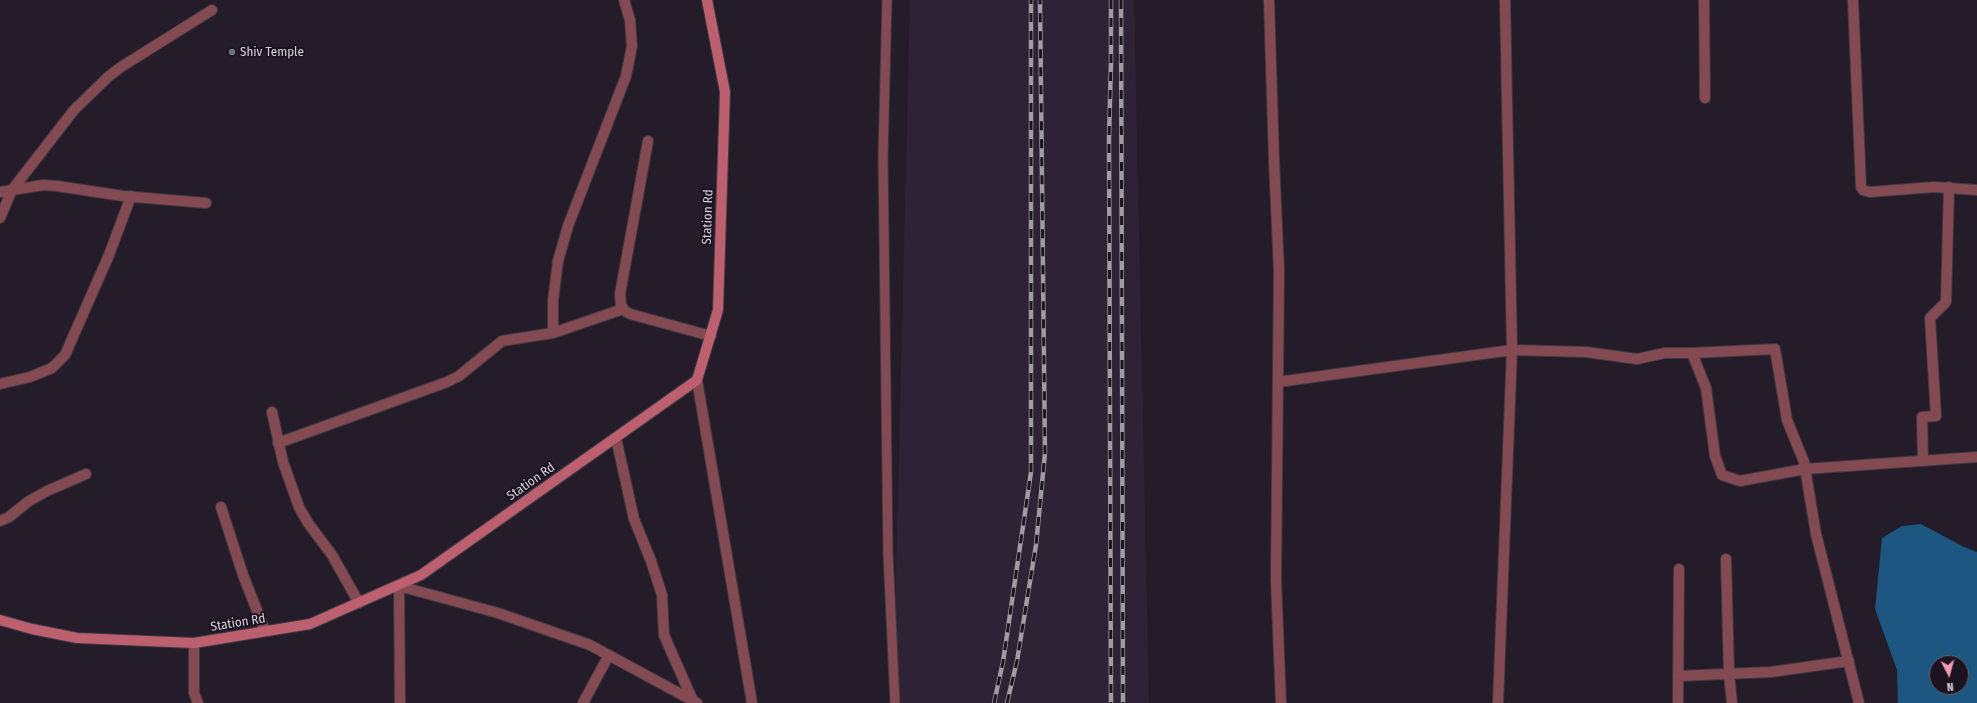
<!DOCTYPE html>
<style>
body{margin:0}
#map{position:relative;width:1977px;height:703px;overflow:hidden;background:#241c28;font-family:"Fira Sans Condensed",sans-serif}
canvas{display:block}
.north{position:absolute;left:1929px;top:655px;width:40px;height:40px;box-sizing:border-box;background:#1b131f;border:1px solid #655f69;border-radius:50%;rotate:174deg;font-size:11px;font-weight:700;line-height:16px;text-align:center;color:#d5d0d8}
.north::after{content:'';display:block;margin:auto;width:14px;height:18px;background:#f29aaf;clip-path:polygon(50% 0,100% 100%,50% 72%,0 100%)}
</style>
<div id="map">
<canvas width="1977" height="703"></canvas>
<div class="north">N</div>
</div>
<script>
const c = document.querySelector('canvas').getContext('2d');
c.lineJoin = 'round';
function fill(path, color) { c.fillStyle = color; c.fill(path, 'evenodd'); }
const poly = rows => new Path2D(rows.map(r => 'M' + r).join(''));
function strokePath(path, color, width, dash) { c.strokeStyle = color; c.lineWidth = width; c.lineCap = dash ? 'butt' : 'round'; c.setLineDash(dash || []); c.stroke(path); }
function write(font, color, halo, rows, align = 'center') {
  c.font = font + ' "Fira Sans Condensed",sans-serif'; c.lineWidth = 4; c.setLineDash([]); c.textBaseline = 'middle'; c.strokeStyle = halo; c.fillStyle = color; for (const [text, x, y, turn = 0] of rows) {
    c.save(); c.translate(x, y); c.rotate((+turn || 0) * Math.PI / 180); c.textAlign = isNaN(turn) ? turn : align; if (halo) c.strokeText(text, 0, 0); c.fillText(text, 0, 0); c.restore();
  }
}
fill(poly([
 [910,0,1134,0,1149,703,893,703]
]), '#2e2334');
fill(poly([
 [1921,524,1962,546,1977,552,1977,703,1898,703,1897,670,1875,609,1882,538,1902,526],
 [1937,663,1961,663,1961,687,1937,687]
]), '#1c5681');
const lane = poly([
 [887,0,883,156,888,553,895,703]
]);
const street = poly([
 [1269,0,1274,160,1279,271,1276,580,1281,703],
 [1704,0,1705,98],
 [1853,0,1861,187,1863,190,1870,192,1934,187,1977,190],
 [648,141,620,294,621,305,625,311,630,314,711,336],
 [0,192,43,185,57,186,123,196,206,203],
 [0,218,12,190,74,110,109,76,121,67,212,10],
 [553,333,553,301,558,261,568,226,626,76,632,46,630,20,624,0],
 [1692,353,1775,349,1787,420,1804,462,1816,534,1859,703],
 [697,380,752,703],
 [1278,382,1512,350,1586,352,1637,359,1665,353,1692,353,1706,388,1715,456,1722,475,1740,481,1805,469,1977,457],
 [0,384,30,377,52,368,65,355,109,255,131,196],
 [272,412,283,462,299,507,308,523,332,555,359,603],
 [616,438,634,519,651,561,662,595,664,635,693,701],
 [278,443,447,382,459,376,502,341,553,333,623,309],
 [1923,461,1922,417,1936,416,1930,318,1946,302,1949,187],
 [221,507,243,575,265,631],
 [0,521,9,517,29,501,47,491,86,474],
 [1726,559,1729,674,1732,703],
 [194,643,194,693,198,703],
 [1678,676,1771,672,1849,661],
 [400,703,399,586,498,613,590,645,697,703],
 [583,703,609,655],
 [1498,703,1512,350,1505,0],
 [1678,703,1679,569]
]);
const secondary = poly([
 [0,620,32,629,77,638,194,643,310,624,421,575,697,380,718,310,725,92,707,0]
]);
strokePath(lane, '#403944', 11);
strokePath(street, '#403944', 12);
strokePath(secondary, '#403944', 12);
strokePath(lane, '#844a52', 9);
strokePath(street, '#844a52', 10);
strokePath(secondary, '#bc606f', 10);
const rail = poly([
 [1111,0,1111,63,1109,138,1111,703],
 [1121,0,1123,703],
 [994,703,1003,662,1031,472,1031,0],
 [1007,703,1017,661,1036,545,1045,453,1040,0]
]);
strokePath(rail, '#a09ba4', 4.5);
strokePath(rail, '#1b131f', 3, [9]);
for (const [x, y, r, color] of [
 [232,52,4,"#6b7280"]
]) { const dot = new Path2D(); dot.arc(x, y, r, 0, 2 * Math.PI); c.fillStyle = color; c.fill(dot); strokePath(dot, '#1b131f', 1.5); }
write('13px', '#d5d0d8', '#1b131f', [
 ["Shiv Temple",240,52]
], 'left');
write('13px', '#d5d0d8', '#1b131f', [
 ["Station Rd",708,217,-88],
 ["Station Rd",531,482,-35],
 ["Station Rd",238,623,-9]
]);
</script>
